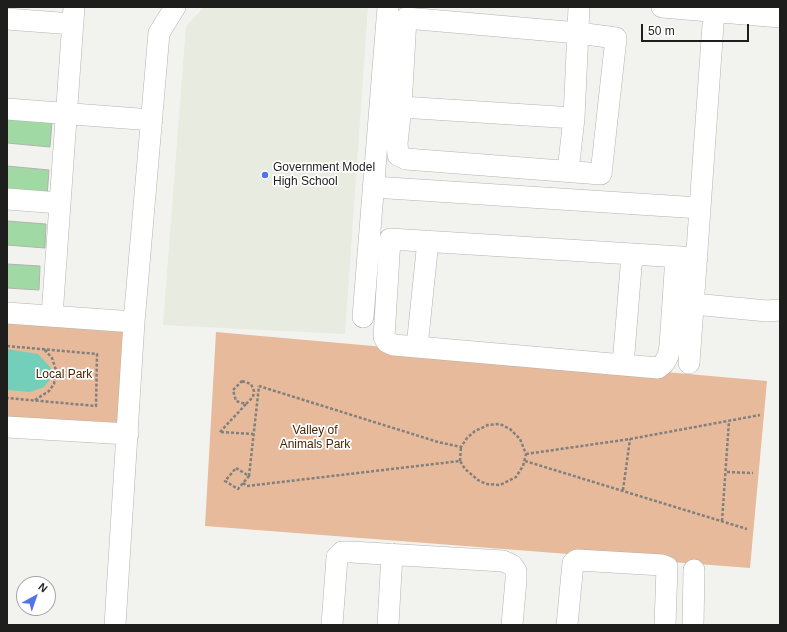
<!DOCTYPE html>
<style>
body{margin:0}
#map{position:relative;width:787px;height:632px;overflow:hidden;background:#f2f3ef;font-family:Arial,sans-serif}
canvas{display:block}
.frame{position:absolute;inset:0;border:8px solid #1e1e1d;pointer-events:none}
.north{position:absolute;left:16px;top:576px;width:40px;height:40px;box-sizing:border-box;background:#fff;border:1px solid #a5a5a5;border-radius:50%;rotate:40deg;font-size:11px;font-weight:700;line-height:16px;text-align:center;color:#1e1e1d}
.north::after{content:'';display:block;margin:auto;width:14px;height:18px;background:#5273e8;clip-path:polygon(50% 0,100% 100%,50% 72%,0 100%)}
.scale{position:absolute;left:641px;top:24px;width:108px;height:18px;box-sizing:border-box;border:2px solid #1e1e1d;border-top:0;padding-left:5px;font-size:12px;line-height:14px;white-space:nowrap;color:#1e1e1d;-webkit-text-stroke:3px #fff;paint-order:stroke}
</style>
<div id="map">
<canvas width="787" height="632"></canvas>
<div class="frame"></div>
<div class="north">N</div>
<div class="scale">50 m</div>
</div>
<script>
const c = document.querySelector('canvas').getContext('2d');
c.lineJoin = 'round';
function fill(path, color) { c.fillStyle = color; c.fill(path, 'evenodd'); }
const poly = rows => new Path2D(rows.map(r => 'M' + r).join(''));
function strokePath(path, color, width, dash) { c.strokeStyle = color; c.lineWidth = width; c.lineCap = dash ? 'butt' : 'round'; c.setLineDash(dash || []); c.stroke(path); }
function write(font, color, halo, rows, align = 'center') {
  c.font = font + ' Arial,sans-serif'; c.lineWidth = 3.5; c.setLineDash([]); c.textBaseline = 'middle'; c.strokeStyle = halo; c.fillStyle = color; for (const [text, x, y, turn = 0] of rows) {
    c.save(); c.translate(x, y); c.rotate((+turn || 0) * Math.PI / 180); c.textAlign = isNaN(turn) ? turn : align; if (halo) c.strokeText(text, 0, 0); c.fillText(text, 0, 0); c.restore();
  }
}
fill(poly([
 [204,7,368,7,345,334,163,325,186,26]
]), '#e8ebdf');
fill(poly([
 [7,321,127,331,121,429,7,421],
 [216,332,767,381,750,568,205,526]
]), '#e7ba9b');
fill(poly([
 [7,349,38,354,51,368,51,378,44,387,30,392,7,390]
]), '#74cfba');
const building = poly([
 [7,117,52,121,50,147,7,143,7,117],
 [7,166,49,170,47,196,7,193,7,166],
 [7,221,46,224,45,248,7,245,7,221],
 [7,264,40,266,39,290,7,288,7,264]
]);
fill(building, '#a1d9a5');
strokePath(building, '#afb3af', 1);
const minor = poly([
 [662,7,780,17],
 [7,19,72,24],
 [401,107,397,143,398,155,406,159,601,174,616,38,578,33,406,18,401,107,574,118],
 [7,109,152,120],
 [568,171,574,118,579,7],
 [373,187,700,208],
 [7,199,60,203],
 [676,257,670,346,668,356,664,363,658,368,394,345,387,342,384,337,390,239,697,258],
 [694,304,767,311,780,310],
 [7,313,134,322],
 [52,316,74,7],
 [363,317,388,7],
 [417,347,428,241],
 [689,363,714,11],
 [623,365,632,255],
 [7,427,128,434],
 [115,625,134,322,159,33,175,7],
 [332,625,337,557,342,552,351,552,503,561,512,565,516,571,516,580,512,625],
 [388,625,392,554],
 [567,625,573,563,577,560,662,565,667,567,665,625],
 [693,625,694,570]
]);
strokePath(minor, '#b3b4b0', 22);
strokePath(poly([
 [7,346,97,354,96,406,7,398],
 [242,381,251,384,254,391,253,397,246,404,236,401,233,390,242,381],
 [35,400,49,391,54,384,56,370,52,358,44,349],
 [220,432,246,404],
 [221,432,253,434],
 [526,454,630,439,760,415],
 [460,461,461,447],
 [525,461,747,529],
 [236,468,249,476,238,489,225,481,236,468],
 [727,472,753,473],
 [249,476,259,386],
 [243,483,247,486,460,461,465,469,478,480,486,484,500,485,516,477,523,466,526,454,520,439,510,429,500,424,488,425,475,431,467,438,461,447,438,442,259,386],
 [623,490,630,439],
 [722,521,729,421]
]), '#80807e', 2.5, [3, 2]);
strokePath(minor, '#fff', 21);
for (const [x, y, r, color] of [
 [265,175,4,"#5273e8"]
]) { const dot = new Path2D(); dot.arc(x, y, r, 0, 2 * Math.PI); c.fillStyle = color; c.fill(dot); strokePath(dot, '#fff', 1.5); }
write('12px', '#1e1e1d', '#fff', [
 ["Government Model",273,168],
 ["High School",273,182]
], 'left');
write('12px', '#4b2402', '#fff', [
 ["Local Park",64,375],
 ["Valley of",315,431],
 ["Animals Park",315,445]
]);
</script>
